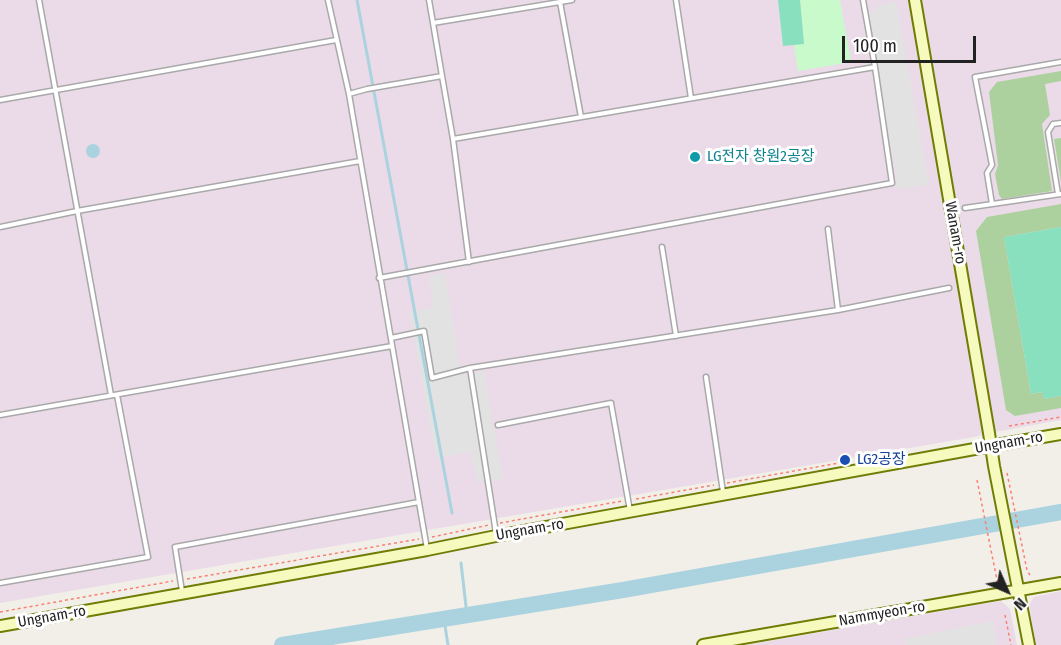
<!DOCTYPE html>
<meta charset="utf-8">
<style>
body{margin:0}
#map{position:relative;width:1061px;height:645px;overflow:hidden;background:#f2efe9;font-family:"Fira Sans Condensed",sans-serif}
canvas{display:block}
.north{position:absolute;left:977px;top:561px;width:60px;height:60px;-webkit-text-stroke:4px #fff;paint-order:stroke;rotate:135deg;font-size:16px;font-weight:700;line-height:24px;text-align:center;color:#222}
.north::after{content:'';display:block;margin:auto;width:21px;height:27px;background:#222;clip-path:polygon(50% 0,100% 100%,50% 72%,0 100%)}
.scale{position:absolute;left:842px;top:36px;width:134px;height:27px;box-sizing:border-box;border:3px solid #222;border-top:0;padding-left:8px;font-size:18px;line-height:21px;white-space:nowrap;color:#222;-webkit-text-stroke:4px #fff;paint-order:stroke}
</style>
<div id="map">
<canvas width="1061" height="645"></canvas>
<div class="north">N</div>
<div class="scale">100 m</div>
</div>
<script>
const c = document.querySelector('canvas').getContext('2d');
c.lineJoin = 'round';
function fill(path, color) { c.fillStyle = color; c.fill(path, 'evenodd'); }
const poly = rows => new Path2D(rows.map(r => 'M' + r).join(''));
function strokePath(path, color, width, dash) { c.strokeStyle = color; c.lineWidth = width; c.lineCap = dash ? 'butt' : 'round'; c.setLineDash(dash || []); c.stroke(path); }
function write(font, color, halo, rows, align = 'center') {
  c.font = font + ' "Fira Sans Condensed","Noto Sans KR",sans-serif'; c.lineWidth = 6; c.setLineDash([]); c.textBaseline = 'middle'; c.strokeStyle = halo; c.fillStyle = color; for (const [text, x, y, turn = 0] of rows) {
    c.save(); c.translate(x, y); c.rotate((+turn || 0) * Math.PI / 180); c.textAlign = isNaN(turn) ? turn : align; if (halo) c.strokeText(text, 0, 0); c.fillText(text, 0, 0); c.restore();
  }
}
fill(poly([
 [0,0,1061,0,1061,420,989,433,974,437,0,603],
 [1061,591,1061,645,1036,645,1029,605,1034,597],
 [1001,601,1010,609,1017,645,747,645]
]), '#ebdbe8');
fill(poly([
 [1061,71,1061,81,1045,84,1050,115,1042,124,1052,191,1002,199,999,195,995,174,998,165,989,92,997,82],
 [1061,138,1061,182,1054,139],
 [1061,204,1061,227,1004,237,1031,394,1043,392,1044,399,1061,396,1061,408,1015,416,1006,410,976,231,987,217]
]), '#add19e');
fill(poly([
 [800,0,840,0,851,62,798,71,794,45,804,43]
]), '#c8facc');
fill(poly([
 [778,0,800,0,804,44,783,46],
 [1061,227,1061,396,1044,399,1042,392,1031,394,1004,237]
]), '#88e0be');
fill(poly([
 [896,1,929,185,898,189,869,17,871,13,878,6],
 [445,273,461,376,484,371,503,479,478,483,471,452,436,458,409,312,433,308,429,276],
 [993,621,997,645,906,645,904,639]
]), '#e2e2e2');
fill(poly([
 '86 151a7 7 0 1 1 14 0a7 7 0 1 1-14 0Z'
]), '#aad3df');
strokePath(poly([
 [357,0,452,513],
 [461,563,467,615],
 [444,619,448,645]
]), '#aad3df', 3);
strokePath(poly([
 [282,645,623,590,1061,512]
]), '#aad3df', 16);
const lane = poly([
 [39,0,111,395],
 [328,0,349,94,367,89,442,76,453,139,875,67,892,183,379,278],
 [429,0,433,23],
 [676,0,691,98],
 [863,0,875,67],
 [560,2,581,117],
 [442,76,433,23,572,0],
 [349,94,427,549],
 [0,100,336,40],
 [453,139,469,262],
 [1058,194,1048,132,1053,124,1061,123],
 [992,204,987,173,992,165,975,77,1061,62],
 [965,208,1061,194],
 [0,227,77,211,360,161],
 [828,229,838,310],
 [662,247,676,336],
 [391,338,424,331,432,378,470,368,838,310,949,288],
 [470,368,496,533],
 [706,377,723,492],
 [0,415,392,346],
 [498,425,611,403,630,511],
 [0,583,148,557,117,395],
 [182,591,175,547,419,502]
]);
const secondary = poly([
 [915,0,989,433,994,466,1029,645],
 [0,626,427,550,496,536,991,446,1061,434],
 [703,645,1061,583]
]);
strokePath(lane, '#a9a9a9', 7);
strokePath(secondary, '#707d05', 14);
strokePath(poly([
 [1009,426,1061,417],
 [1007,473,1027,570,1031,577],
 [977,480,998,585],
 [727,483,850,461],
 [636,499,714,485],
 [500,523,622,501],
 [432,537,489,525],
 [187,579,419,539],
 [0,612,173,581],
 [1005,615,1011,645]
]), '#fa8072', 1.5, [3, 3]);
strokePath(lane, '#fff', 4);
strokePath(secondary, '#f7fabf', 10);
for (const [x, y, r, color] of [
 [695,157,6,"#0f9aa8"],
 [845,460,6,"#1a4fb4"]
]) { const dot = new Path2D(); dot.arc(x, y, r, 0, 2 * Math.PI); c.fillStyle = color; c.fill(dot); strokePath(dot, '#fff', 2); }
write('15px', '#0d838f', '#fff', [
 ["LG전자 창원2공장",707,157]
], 'left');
write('15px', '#222', '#fff', [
 ["Wanam-ro",955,233,80],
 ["Ungnam-ro",1009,443,-10],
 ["Ungnam-ro",530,530,-10],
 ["Nammyeon-ro",882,614,-10],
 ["Ungnam-ro",52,617,-10]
]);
write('15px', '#164399', '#fff', [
 ["LG2공장",857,460]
], 'left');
</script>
